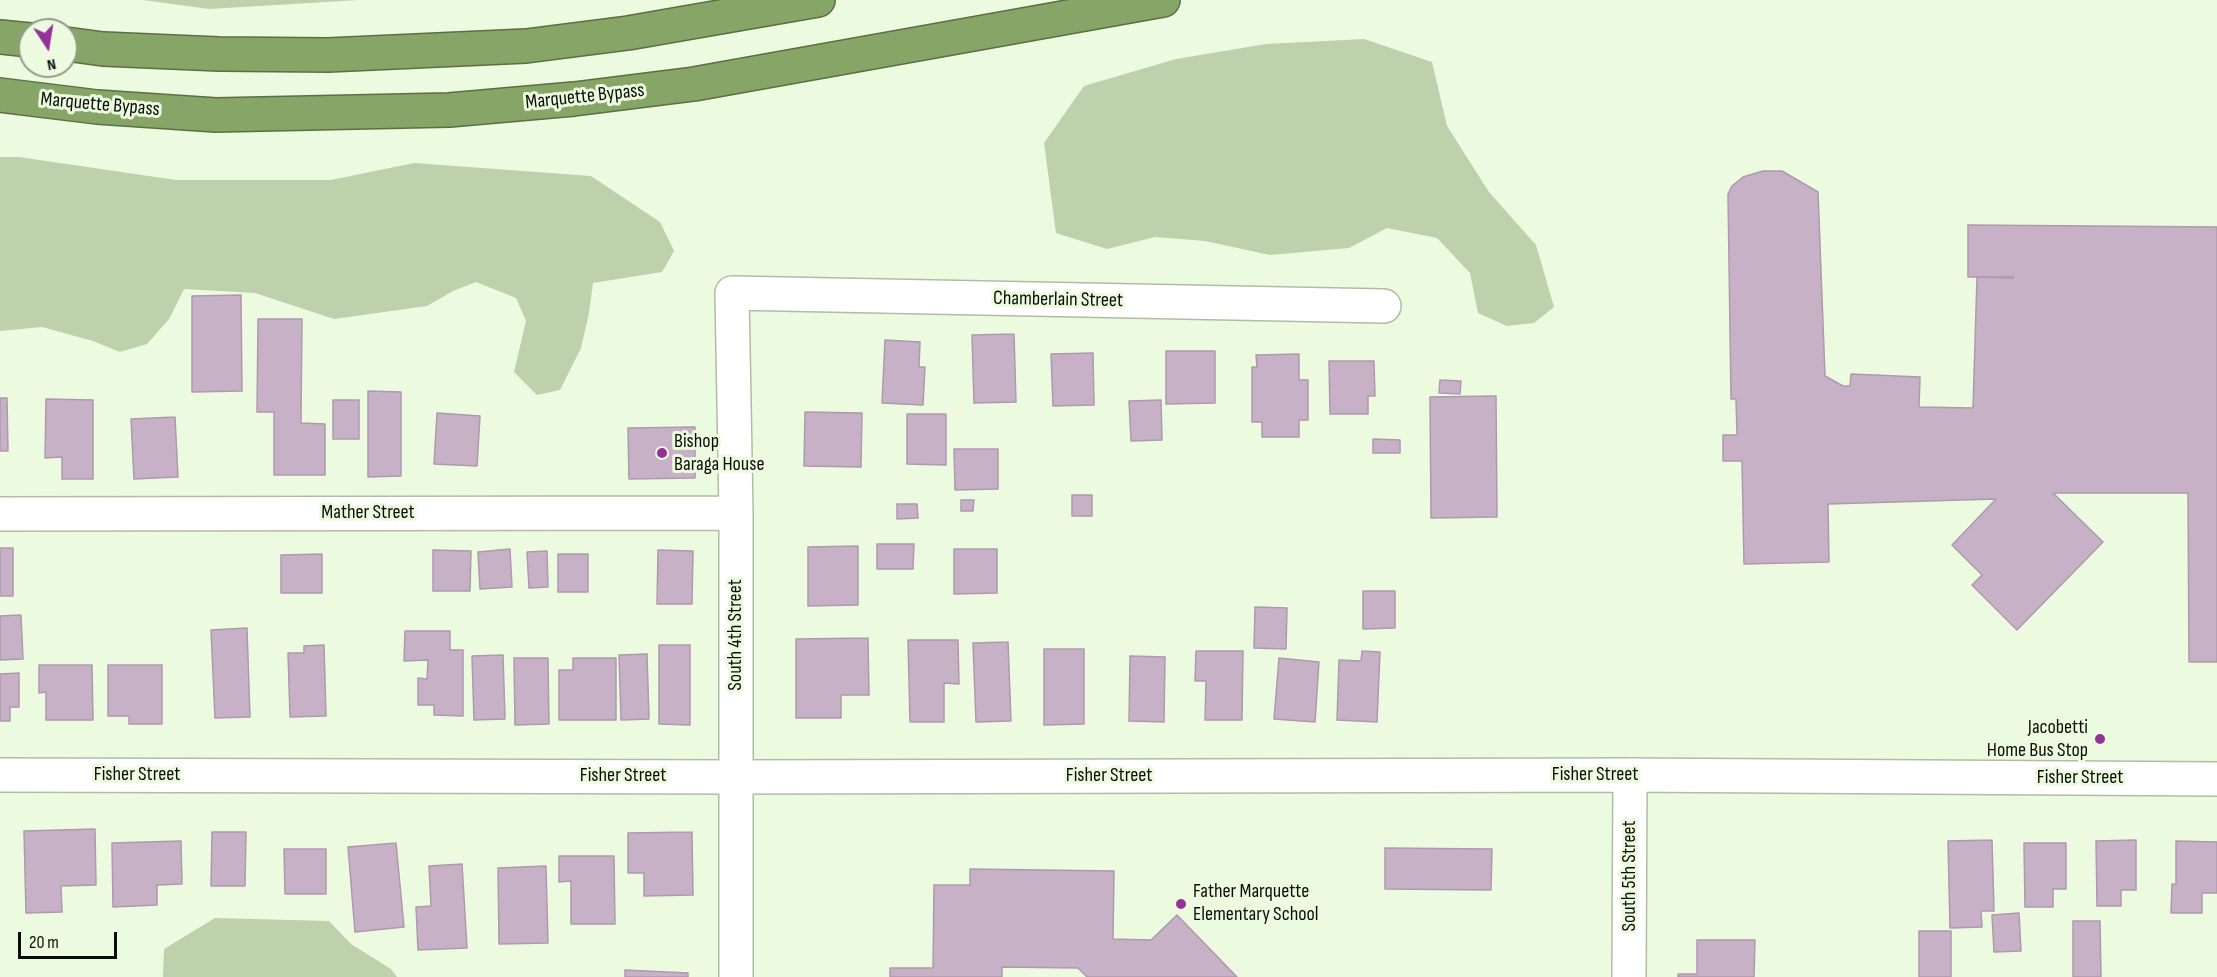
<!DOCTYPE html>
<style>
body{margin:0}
#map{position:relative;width:2217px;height:977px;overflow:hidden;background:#ecfbe0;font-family:"Sofia Sans Condensed",sans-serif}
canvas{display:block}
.north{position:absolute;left:18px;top:18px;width:60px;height:60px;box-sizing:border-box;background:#ecfbe0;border:2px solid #919c89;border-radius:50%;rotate:168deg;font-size:16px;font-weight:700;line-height:24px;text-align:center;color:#090d06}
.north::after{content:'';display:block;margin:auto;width:21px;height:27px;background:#95329a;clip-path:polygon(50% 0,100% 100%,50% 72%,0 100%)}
.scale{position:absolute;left:18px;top:932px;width:99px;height:27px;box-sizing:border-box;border:3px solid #090d06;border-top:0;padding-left:8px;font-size:18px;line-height:21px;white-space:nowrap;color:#090d06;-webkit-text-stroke:4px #ecfbe0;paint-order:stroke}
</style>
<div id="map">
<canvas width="2217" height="977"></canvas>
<div class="north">N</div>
<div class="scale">20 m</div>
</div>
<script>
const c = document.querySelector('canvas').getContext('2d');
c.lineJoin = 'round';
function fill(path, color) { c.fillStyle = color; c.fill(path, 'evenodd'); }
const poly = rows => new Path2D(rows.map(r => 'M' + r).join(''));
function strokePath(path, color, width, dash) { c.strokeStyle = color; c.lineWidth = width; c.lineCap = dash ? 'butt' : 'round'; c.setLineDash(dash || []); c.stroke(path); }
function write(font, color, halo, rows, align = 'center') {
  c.font = font + ' "Sofia Sans Condensed",sans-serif'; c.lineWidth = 6; c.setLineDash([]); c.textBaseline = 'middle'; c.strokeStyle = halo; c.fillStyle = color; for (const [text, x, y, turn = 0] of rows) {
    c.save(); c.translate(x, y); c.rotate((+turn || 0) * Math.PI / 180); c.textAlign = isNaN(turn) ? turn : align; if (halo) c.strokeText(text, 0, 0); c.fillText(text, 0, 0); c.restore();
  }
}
fill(poly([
 [143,0,359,0,209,9],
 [1364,39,1432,62,1447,126,1489,192,1536,245,1554,307,1534,323,1507,326,1478,313,1470,273,1437,238,1387,228,1349,248,1270,255,1205,241,1155,237,1107,249,1056,233,1044,143,1084,86,1176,59,1266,44],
 [0,157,19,157,176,180,331,180,414,163,591,176,660,222,674,251,662,272,593,283,589,313,581,348,560,390,537,395,514,372,526,321,516,298,476,282,453,291,427,306,334,319,255,293,184,289,169,319,147,344,120,352,93,341,42,327,0,331],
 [215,918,329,921,351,944,391,969,397,977,163,977,164,949]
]), '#bdd1ac');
const building = poly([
 [1763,171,1782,171,1818,192,1825,376,1843,386,1850,386,1851,374,1920,377,1919,407,1973,408,1977,277,2013,278,2013,277,1968,277,1968,225,2217,227,2217,662,2189,662,2188,493,2053,493,2103,542,2017,630,1972,585,1982,575,1952,545,1996,499,1828,504,1829,562,1744,564,1742,461,1723,461,1723,435,1737,435,1736,399,1731,399,1728,194,1732,186,1743,177,1763,171],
 [241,295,242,391,192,392,192,296,241,295],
 [258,319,302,319,301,423,325,424,325,475,274,475,274,412,257,412,258,319],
 [1014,334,1016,402,974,403,972,335,1014,334],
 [885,340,920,342,919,367,925,367,923,405,882,403,885,340],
 [1166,351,1215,351,1215,403,1166,404,1166,351],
 [1093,353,1094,405,1053,406,1051,354,1093,353],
 [1299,354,1299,380,1308,380,1308,420,1299,420,1299,437,1262,437,1262,422,1252,422,1252,367,1257,367,1256,355,1299,354],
 [1329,361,1374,361,1375,396,1368,396,1368,414,1330,414,1329,361],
 [1440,380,1461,381,1460,394,1439,393,1440,380],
 [368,391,401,392,401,476,368,477,368,391],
 [1496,396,1497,517,1431,518,1430,397,1496,396],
 [0,398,7,398,8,451,0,451,0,398],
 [46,399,93,400,93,479,62,479,62,457,45,458,46,399],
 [333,400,359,400,359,439,333,439,333,400],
 [1161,400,1162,440,1131,441,1129,401,1161,400],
 [805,412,862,413,861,467,804,466,805,412],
 [437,413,480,416,477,466,434,464,437,413],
 [907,414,946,414,946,465,907,464,907,414],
 [175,417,178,477,134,479,131,419,175,417],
 [695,427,695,478,629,479,628,428,695,427],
 [1373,439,1400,440,1400,453,1373,453,1373,439],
 [954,449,998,449,998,489,955,490,954,449],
 [1072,495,1092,495,1092,516,1072,516,1072,495],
 [961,500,974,500,973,511,961,511,961,500],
 [897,504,917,504,918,518,897,519,897,504],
 [877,544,914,544,913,569,877,569,877,544],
 [858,546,858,605,808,606,808,547,858,546],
 [0,548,13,548,13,596,0,596,0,548],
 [510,549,512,587,480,589,478,552,510,549],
 [954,549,997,549,997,593,954,594,954,549],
 [433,550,471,551,470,591,433,591,433,550],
 [658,550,693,551,692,604,657,604,658,550],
 [547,551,548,587,529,588,527,552,547,551],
 [322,554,322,593,281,593,281,555,322,554],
 [558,554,588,554,588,592,558,592,558,554],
 [1363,591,1395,591,1395,628,1363,629,1363,591],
 [1255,607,1287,608,1286,649,1254,648,1255,607],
 [21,615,23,659,0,660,0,616,21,615],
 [247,628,250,717,215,718,211,630,247,628],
 [405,631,450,631,450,650,463,650,463,716,434,715,434,705,418,705,418,678,427,679,428,660,404,661,405,631],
 [868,638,869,695,841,695,841,718,796,718,796,639,868,638],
 [908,640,958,640,959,684,944,683,944,722,910,722,908,640],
 [1008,642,1011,721,976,722,973,643,1008,642],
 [324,645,326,716,290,717,288,653,304,653,304,646,324,645],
 [659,645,690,645,690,725,659,724,659,645],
 [1044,649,1084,649,1084,724,1044,725,1044,649],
 [1196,651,1243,651,1242,720,1205,720,1206,681,1195,681,1196,651],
 [1362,651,1380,652,1377,722,1337,720,1339,660,1361,661,1362,651],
 [647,654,649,719,621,720,619,655,647,654],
 [503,655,505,719,474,720,472,656,503,655],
 [1130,656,1165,657,1164,722,1129,721,1130,656],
 [514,658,548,658,549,724,515,725,514,658],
 [573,658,616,658,616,720,559,720,559,670,573,670,573,658],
 [1279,658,1319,662,1315,722,1274,719,1279,658],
 [39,665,92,665,93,720,46,720,46,692,39,693,39,665],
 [108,665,162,665,162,724,129,724,129,716,108,716,108,665],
 [19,673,19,707,10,707,10,721,0,721,0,674,19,673],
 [95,829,96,885,61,886,62,912,26,913,24,831,95,829],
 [212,832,246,832,245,886,211,886,212,832],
 [692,832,693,895,644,896,644,873,628,873,628,833,692,832],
 [1992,840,1994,911,1981,911,1982,927,1950,928,1948,841,1992,840],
 [2136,840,2136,890,2121,890,2121,906,2097,906,2096,841,2136,840],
 [181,841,182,884,157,885,157,905,113,907,112,843,181,841],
 [2176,841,2217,842,2217,893,2202,893,2202,913,2171,913,2172,884,2176,884,2176,841],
 [396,843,404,927,355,932,348,847,396,843],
 [2024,843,2066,843,2066,889,2053,889,2053,907,2025,907,2024,843],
 [1385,848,1492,849,1491,890,1385,889,1385,848],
 [284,849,326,849,326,894,285,894,284,849],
 [559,856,614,856,615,924,571,924,571,881,559,882,559,856],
 [462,864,467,948,418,950,416,907,431,906,429,866,462,864],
 [546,866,548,943,499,944,498,868,546,866],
 [970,869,1114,871,1113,939,1151,940,1177,915,1237,977,1087,977,1078,968,1002,967,1002,977,890,977,890,968,933,968,934,885,970,885,970,869],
 [2019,913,2021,951,1994,952,1992,915,2019,913],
 [2073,921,2100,921,2101,977,2073,977,2073,921],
 [1919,931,1951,931,1951,977,1919,977,1919,931],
 [1697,940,1755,940,1754,977,1678,977,1678,974,1697,974,1697,940],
 [625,970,688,973,688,977,625,977,625,970]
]);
fill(building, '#c6b1c7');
strokePath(building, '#ae99ae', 1.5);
const minor = poly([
 [0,514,736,513],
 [0,775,736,777,1630,775,2217,779],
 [736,977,736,513,732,293,1384,306],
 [1629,977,1630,775]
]);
const highway = poly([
 [0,37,30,40],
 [66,44,103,49,219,54,328,55,526,46,628,33,818,0],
 [0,95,97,107,216,115,449,110,574,99,694,84,1163,0]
]);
strokePath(minor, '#afbda4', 36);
strokePath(highway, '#5a7044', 36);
strokePath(minor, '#fff', 33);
strokePath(highway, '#86a566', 33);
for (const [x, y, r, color] of [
 [662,453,6,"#95329a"],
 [2100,739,6,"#95329a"],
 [1181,904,6,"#95329a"]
]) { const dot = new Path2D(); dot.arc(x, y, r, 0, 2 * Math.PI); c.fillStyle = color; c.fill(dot); strokePath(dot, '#ecfbe0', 2); }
write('20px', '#090d06', '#ecfbe0', [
 ["Marquette Bypass",585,97,-6],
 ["Marquette Bypass",100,105,5],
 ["Chamberlain Street",1058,300,1],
 ["Mather Street",368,513],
 ["South 4th Street",736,635,-90],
 ["Fisher Street",137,775],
 ["Fisher Street",1595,775],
 ["Fisher Street",623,776],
 ["Fisher Street",1109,776],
 ["Fisher Street",2080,778],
 ["South 5th Street",1630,876,-90]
]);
write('20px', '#090d06', '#ecfbe0', [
 ["Bishop",674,442],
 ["Baraga House",674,465],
 ["Jacobetti",2088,728,"right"],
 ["Home Bus Stop",2088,751,"right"],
 ["Father Marquette",1193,892],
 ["Elementary School",1193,915]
], 'left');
</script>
